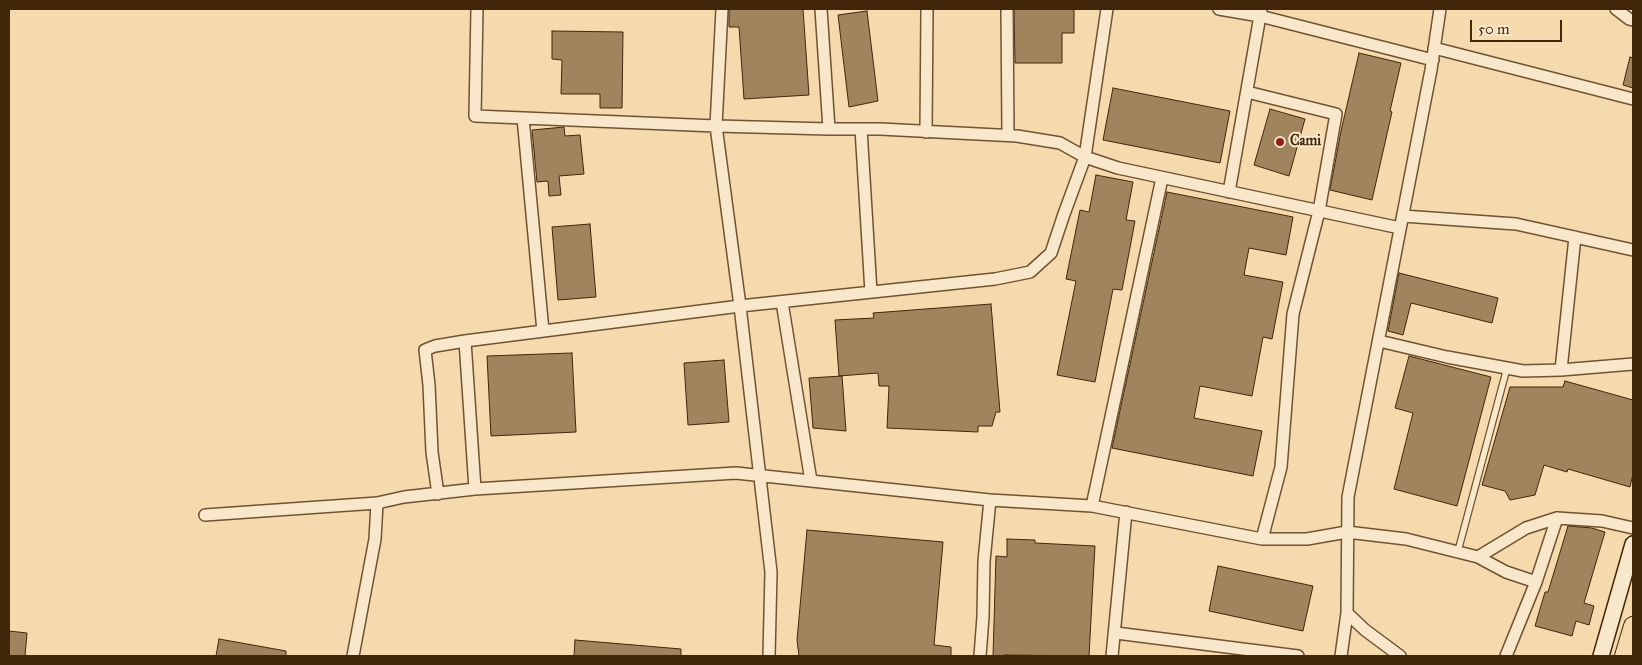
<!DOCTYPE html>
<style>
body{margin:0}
#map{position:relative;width:1642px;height:665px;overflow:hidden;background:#f5daad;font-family:"IM FELL Great Primer",serif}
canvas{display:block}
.frame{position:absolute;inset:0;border:10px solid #422609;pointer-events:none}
.scale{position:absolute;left:1470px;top:20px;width:92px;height:22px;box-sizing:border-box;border:2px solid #422609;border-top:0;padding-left:6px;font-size:15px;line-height:18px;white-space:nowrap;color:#422609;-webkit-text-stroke:4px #f8e7ca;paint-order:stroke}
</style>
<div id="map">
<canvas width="1642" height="665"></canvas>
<div class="frame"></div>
<div class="scale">50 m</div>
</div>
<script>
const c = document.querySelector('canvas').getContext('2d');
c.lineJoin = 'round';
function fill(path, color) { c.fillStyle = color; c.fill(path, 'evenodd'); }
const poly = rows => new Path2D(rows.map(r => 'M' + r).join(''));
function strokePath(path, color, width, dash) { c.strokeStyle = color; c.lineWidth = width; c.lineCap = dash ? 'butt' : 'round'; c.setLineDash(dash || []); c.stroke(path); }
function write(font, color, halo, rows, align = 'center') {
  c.font = font + ' "IM FELL Great Primer",serif'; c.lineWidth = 4; c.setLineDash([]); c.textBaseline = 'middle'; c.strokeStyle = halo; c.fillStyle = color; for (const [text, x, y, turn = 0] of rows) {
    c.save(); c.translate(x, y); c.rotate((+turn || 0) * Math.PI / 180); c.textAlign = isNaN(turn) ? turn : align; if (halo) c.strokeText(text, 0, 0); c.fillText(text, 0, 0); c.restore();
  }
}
const building = poly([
 [729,9,803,9,809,95,744,99,739,27,729,27,729,9],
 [1014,9,1074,9,1074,33,1062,33,1062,63,1015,63,1014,9],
 [867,11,878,101,849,107,838,15,867,11],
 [552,31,623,32,622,108,600,108,600,94,561,94,562,60,552,59,552,31],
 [1359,53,1401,63,1390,111,1392,112,1372,200,1330,190,1341,131,1359,53],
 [1630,57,1633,58,1633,88,1623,85,1630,57],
 [1113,88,1230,111,1220,163,1103,140,1113,88],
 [1270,109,1305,119,1289,176,1254,165,1270,109],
 [564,127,565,136,580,135,584,174,559,176,561,195,549,196,548,181,537,182,532,130,564,127],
 [1096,175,1133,182,1126,220,1135,221,1122,290,1113,289,1095,382,1057,375,1076,281,1066,279,1080,210,1089,212,1096,175],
 [1167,192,1293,217,1286,255,1249,248,1244,275,1283,282,1272,339,1263,337,1252,396,1200,386,1194,418,1262,431,1253,476,1112,448,1167,192],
 [590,224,596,297,558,300,552,227,590,224],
 [1399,273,1498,298,1492,323,1411,303,1403,335,1388,331,1399,273],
 [991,304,1000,412,996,412,992,426,978,426,978,432,887,428,889,386,879,386,878,373,839,376,835,320,874,318,873,313,991,304],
 [572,353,576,432,491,436,487,356,572,353],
 [1409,356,1491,377,1457,506,1394,489,1413,413,1395,408,1409,356],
 [724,360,729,422,688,425,684,363,724,360],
 [842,376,846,431,813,428,809,378,842,376],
 [1565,381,1633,400,1633,474,1630,487,1568,469,1567,472,1544,465,1535,495,1510,500,1505,491,1482,485,1510,387,1563,387,1565,381],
 [1568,526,1592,528,1605,532,1584,603,1594,606,1589,625,1576,621,1572,636,1535,626,1545,592,1548,592,1568,526],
 [807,530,943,542,934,645,951,647,951,656,799,656,797,640,807,530],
 [1007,539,1035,540,1035,543,1095,546,1089,656,1004,655,1004,656,993,656,996,556,1007,557,1007,539],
 [1218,566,1313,586,1303,631,1209,611,1218,566],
 [9,631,27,633,25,656,9,656,9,631],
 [219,639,286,651,286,656,216,656,219,639],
 [575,640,681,649,681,656,574,656,575,640]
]);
fill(building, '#9f845e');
strokePath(building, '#422609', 1);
const service = poly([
 [1458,551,1507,368]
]);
const minor = poly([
 [477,9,475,116,716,126,829,129,880,129,1017,136,1060,143,1085,157,1118,168,1400,228],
 [722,9,716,126,740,306,771,572,769,656],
 [821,9,829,129],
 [1007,9,1008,135],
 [1219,9,1260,16,1433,60],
 [1616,9,1629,19,1633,20],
 [1434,48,1633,99],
 [1247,92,1336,114,1319,211,1293,314,1281,467,1262,539],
 [523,118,543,331],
 [861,129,871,292],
 [926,132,927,9],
 [1229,192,1261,10],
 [1403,216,1516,224,1633,250],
 [782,302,811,481],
 [1379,341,1447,357,1523,371,1561,370,1633,364],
 [1561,370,1575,237],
 [475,489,465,341,740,306,995,279,1030,272,1051,253,1064,214,1085,157,1107,9],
 [438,494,432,452,429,385,425,350,435,346,465,341],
 [1092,506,1162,178],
 [205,515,377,503,404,497,475,489,736,473,990,500],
 [1478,557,1506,572,1536,582,1506,656],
 [1536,582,1557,518],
 [1347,613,1365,630,1400,656],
 [1116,633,1298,656],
 [353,656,375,539,377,503],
 [980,656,983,617,984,561,990,500,1092,506,1262,539,1307,539,1347,532,1406,539,1478,557,1526,528,1557,518,1602,521,1633,528],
 [1112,656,1126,512],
 [1341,656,1347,613,1348,497,1431,70,1440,9]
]);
const secondary = poly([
 [1601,656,1633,544]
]);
const primary = poly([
 [1624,656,1633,626]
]);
strokePath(service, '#6f5332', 8);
strokePath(minor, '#6f5332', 14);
strokePath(secondary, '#422609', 18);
strokePath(primary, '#422609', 20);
strokePath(service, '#f8e7ca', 5.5);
strokePath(minor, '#f8e7ca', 11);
strokePath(secondary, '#f8e7ca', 15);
strokePath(primary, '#f5daad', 18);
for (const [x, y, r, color] of [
 [1280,142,5,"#8f2418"]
]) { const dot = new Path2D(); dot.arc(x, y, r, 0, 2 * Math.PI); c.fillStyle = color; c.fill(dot); strokePath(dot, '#f8e7ca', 2); }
write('bold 14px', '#422609', '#f8e7ca', [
 ["Cami",1290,142]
], 'left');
</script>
